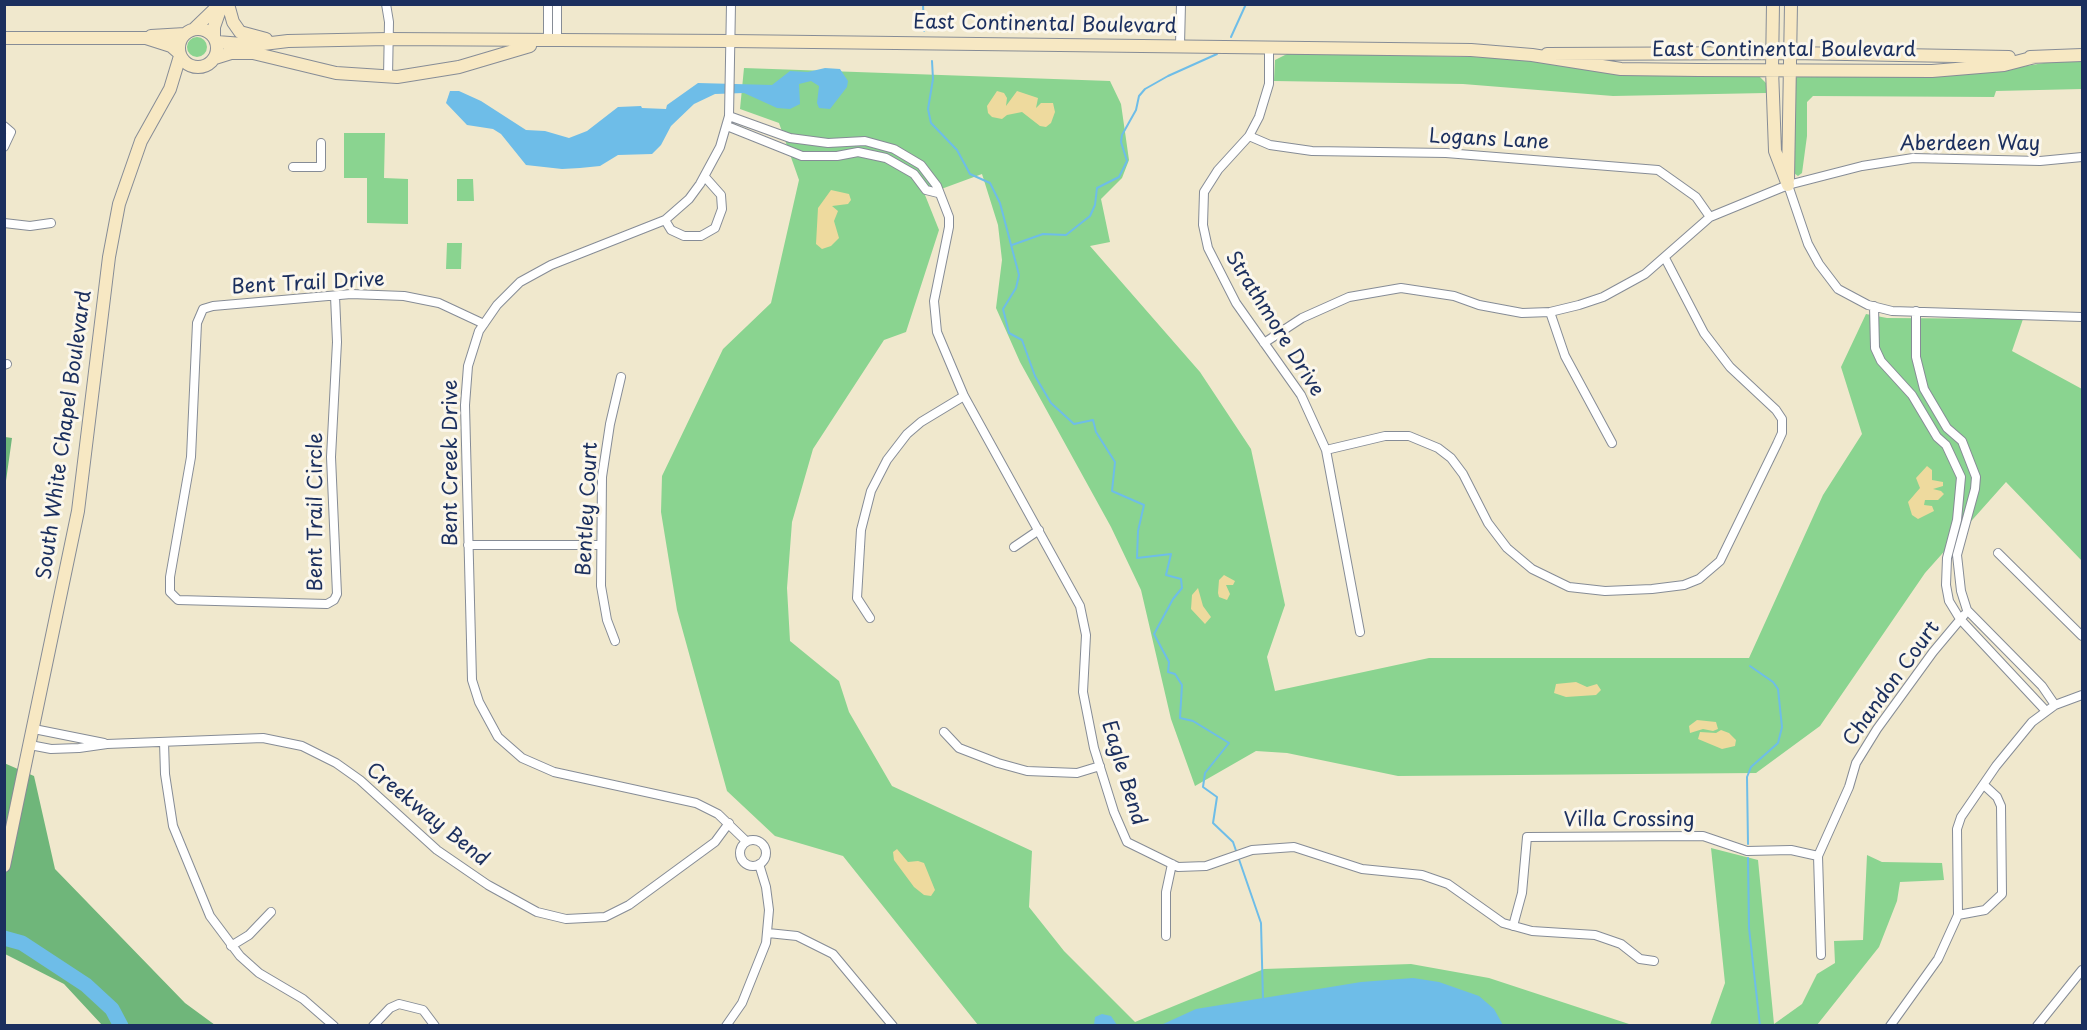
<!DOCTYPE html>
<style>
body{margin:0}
#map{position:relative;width:2087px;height:1030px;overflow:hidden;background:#f0e8cd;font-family:"Playpen Sans",sans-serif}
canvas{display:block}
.frame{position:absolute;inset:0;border:6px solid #1b2f5e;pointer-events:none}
</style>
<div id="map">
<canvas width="2087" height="1030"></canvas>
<div class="frame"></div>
</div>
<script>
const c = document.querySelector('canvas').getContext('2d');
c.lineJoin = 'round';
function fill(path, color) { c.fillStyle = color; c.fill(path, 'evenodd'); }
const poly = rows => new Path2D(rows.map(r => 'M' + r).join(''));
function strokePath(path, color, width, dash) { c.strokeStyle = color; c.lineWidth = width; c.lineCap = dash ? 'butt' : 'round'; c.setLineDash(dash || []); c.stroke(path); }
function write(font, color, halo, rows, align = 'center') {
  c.font = font + ' "Playpen Sans",sans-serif'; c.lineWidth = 6; c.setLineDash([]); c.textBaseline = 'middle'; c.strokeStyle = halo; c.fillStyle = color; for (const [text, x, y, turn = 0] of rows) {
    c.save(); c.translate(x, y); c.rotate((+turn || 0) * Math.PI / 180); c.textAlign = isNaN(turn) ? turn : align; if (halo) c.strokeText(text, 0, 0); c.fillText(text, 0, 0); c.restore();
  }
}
fill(poly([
 '187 47a10 10 0 1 1 20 0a10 10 0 1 1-20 0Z',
 [1289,53,1517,58,1757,74,1766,83,1766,93,1613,96,1463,84,1274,81,1275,60],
 [2082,59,2082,89,1996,91,1994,97,1813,96,1807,102,1807,136,1802,173,1798,176,1791,171,1793,79,1802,75,2009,69,2061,60],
 [744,68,1110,81,1121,104,1129,160,1122,178,1101,199,1110,242,1090,246,1200,372,1251,449,1285,605,1267,657,1275,691,1429,658,1749,658,1823,495,1862,434,1841,367,1866,314,1887,318,2023,319,2012,351,2082,389,2082,561,2006,482,1925,573,1820,726,1756,773,1398,776,1287,753,1256,751,1195,786,1171,719,1141,590,1111,527,1020,362,996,308,1002,260,998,225,982,174,925,195,939,230,906,332,884,340,813,449,792,522,787,588,790,641,839,681,849,712,892,786,1032,851,1029,907,1064,951,1135,1022,1264,969,1411,964,1489,978,1632,1025,978,1025,843,856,775,836,727,791,677,610,661,512,662,476,723,349,771,303,799,180,779,123,740,109],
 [344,133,385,133,384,178,408,179,408,224,367,223,367,178,344,178],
 [457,179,473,179,474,201,457,201],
 [447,243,462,243,461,269,446,269],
 [1711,848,1758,860,1774,1024,1802,1004,1817,974,1835,963,1834,941,1863,940,1867,855,1882,862,1942,863,1944,880,1900,882,1897,901,1879,947,1817,1025,1710,1025,1725,983]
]), '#8ad490');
fill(poly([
 [5,437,12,438,5,488,4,437],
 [4,763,34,776,55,869,185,1003,215,1025,102,1025,64,984,5,954]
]), '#6fb67a');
fill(poly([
 [997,91,1004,93,1007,98,1006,106,1017,91,1038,98,1036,108,1041,103,1053,103,1055,112,1051,123,1046,127,1040,126,1022,112,1007,115,1002,119,992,117,988,113,987,106],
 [831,190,849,194,851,200,848,204,832,206,838,211,834,221,839,238,831,246,822,249,816,244,818,208],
 [1927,466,1932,470,1932,480,1943,482,1943,486,1933,489,1941,491,1944,494,1938,500,1925,500,1924,505,1932,506,1934,511,1918,519,1912,515,1908,502,1920,488,1916,478],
 [1224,575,1235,581,1233,585,1226,585,1230,594,1227,600,1219,597,1218,593,1219,580],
 [1198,588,1203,606,1211,617,1205,624,1191,609,1192,595],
 [1576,682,1587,687,1597,684,1601,690,1596,695,1566,697,1554,693,1556,684],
 [1697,720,1716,722,1718,729,1713,731,1703,729,1690,733,1689,726],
 [1721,730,1729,733,1736,740,1735,746,1722,749,1698,739,1700,732,1716,733],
 [897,849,908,862,918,861,924,863,935,890,931,896,924,895,914,887,894,860,893,852]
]), '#eeda9e');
fill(poly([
 [825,68,840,69,848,81,847,87,830,109,819,108,817,103,819,86,811,81,799,84,800,104,790,109,777,108,744,93,715,94,694,104,671,126,661,145,652,154,618,155,600,166,580,168,562,169,526,165,501,134,493,129,467,125,446,103,450,91,459,91,481,101,526,130,545,131,569,138,587,131,618,107,641,106,642,108,666,109,667,105,698,83,772,85,790,71,808,72],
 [1413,978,1439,982,1479,996,1494,1009,1503,1025,1161,1025,1196,1009,1361,982],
 [1102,1014,1111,1016,1117,1025,1094,1025,1095,1017]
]), '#6ebde8');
strokePath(poly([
 [923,4,924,31],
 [1231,37,1246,4],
 [932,61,933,79,928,109,931,123,957,150,970,174,990,183,1000,203,1019,275,1016,288,1003,309,1009,333,1022,340,1035,376,1051,403,1074,424,1093,420,1096,432,1115,462,1112,491,1144,505,1138,531,1137,558,1171,554,1166,575,1181,579,1182,588,1173,599,1154,634,1169,662,1168,672,1175,674,1182,685,1180,718,1193,721,1229,743,1205,773,1203,787,1217,797,1213,823,1233,842,1261,923,1263,1000],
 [1012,245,1043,234,1066,235,1090,216,1095,205,1097,188,1119,177,1127,161,1121,142,1122,135,1136,110,1139,96,1145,89,1168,76,1217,54],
 [1748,844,1747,777,1751,767,1778,743,1782,727,1778,689,1773,682,1750,666],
 [1748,858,1749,928,1760,1026]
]), '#6ebde8', 2);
strokePath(poly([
 [4,938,22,943,86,985,112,1009,121,1026]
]), '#6ebde8', 15);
const street = poly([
 [386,4,389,22,388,77],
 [557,4,557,40],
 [731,4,729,116,720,147,700,184,689,199,665,220,551,265,520,282,497,305,479,331,468,366,465,405,472,680,479,702,498,737,522,758,554,772,696,803,718,814,746,841],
 [548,40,548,4],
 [1180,45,1181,4],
 [1269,48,1269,84,1259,117,1249,136,1218,170,1204,192,1203,225,1208,248,1236,303,1301,395,1326,450,1360,632],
 [729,116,790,138,828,143,865,141,894,149,921,165,937,186,949,217,949,227,934,301,937,332,964,396,1080,606,1086,635,1083,692,1094,748,1114,812,1127,842,1178,867,1206,866,1252,850,1294,847,1362,869,1422,875,1448,884,1503,923,1532,931,1595,935,1621,944,1640,959,1654,961],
 [4,126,11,132,4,147],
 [727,126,802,156,837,156,858,152,886,158,914,174,926,190,938,193],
 [1249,136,1270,145,1312,151,1446,153,1658,170,1696,197,1710,217],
 [293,167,321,167,321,143],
 [1788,185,1808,244,1819,264,1838,289,1868,305,1892,311,2082,317],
 [665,220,671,230,684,236,701,236,715,228,722,209,721,195,705,177],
 [4,223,30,226,51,223],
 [335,296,337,342,331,457,337,594,334,600,327,604,178,600,170,592,170,577,191,457,197,323,203,309,213,306,351,294,404,296,439,303,484,324],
 [1874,306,1875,348,1881,361,1912,395,1937,437,1946,445,1961,477,1957,520,1947,558,1946,585,1949,601,1960,619,2046,711],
 [1916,311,1916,357,1924,389,1947,428,1962,441,1976,477,1975,489,1957,555,1961,591,1967,610,2042,686,2055,705],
 [1550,312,1565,356,1612,443],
 [1264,343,1302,318,1349,297,1401,288,1454,296,1479,305,1522,313,1550,312,1579,305,1603,297,1645,274,1710,217,1788,185,1862,166,1913,158,2040,161,2082,157],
 [4,365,7,364],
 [1326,450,1385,436,1409,436,1438,448,1451,458,1463,474,1488,523,1507,548,1532,569,1569,587,1605,591,1652,589,1684,585,1699,579,1720,561,1777,444,1782,433,1782,419,1776,410,1730,367,1704,333,1665,258],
 [468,545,601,545],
 [1014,547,1039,530],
 [1998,553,2082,636],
 [870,618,857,598,861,530,871,491,887,460,907,434,921,422,964,396],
 [615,641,607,620,601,586,602,477,610,424,621,377],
 [34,729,104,743],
 [944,732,959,748,998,763,1027,771,1077,773,1100,766],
 [164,742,165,774,173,826,210,916,240,956,259,973,303,999,334,1026],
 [30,745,51,749,79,748,107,744,263,738,302,746,336,763,360,780,437,850,488,885,537,912,566,919,605,917,629,905,715,842,729,823],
 '740 853a13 13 0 1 1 26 0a13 13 0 1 1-26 0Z',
 [1958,915,1985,910,2002,894,2001,806,1997,797,1984,785],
 [1513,926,1522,893,1527,837,1703,836,1747,851,1791,850,1818,856],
 [768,933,797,936,833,954,893,1026],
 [1166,936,1166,892,1172,864],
 [231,946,249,935,271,912],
 [1821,955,1818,856,1849,787,1856,763,1877,729,1933,652,1964,615],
 [373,1026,390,1008,399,1004,423,1010,435,1026],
 [726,1026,742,1003,766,943,769,910,766,887,759,864],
 [1890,1026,1938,959,1958,915,1957,829,1961,817,1996,766,2032,722,2055,705,2082,695],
 [2037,1026,2082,970]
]);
const secondary = poly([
 [228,4,233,22,240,32,266,39],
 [1773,4,1772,69,1775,151,1788,185],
 '179 48a19 19 0 1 1 38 0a19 19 0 1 1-38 0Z',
 [194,29,220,4],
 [151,36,185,34],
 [214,37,214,27,222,4],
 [4,38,146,38,171,46,179,53],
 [217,42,255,45,288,41,388,39,731,41,1471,50,1532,55,1621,69,1698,70,1932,71,2004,65,2035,57],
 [1547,54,1792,53,2009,57],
 [2030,57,2082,55],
 [215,58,231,53,253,53,336,73,397,77,459,67,530,46],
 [1788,180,1791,4],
 [4,866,78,511,109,257,119,204,141,141,170,89,180,56]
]);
strokePath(street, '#868c96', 10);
strokePath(secondary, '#868c96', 14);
strokePath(street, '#fff', 8);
strokePath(secondary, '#f7e8c3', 12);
write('20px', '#1b2f5e', '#fbf7ec', [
 ["East Continental Boulevard",1045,25,1],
 ["East Continental Boulevard",1784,50],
 ["Logans Lane",1489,140,3],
 ["Aberdeen Way",1970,144],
 ["Bent Trail Drive",308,284,-3],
 ["Strathmore Drive",1274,324,58],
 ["South White Chapel Boulevard",65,435,-82],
 ["Bent Creek Drive",451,463,-90],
 ["Bentley Court",588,509,-87],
 ["Bent Trail Circle",316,512,-90],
 ["Chandon Court",1892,684,-54],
 ["Eagle Bend",1123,773,73],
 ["Creekway Bend",427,815,39],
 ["Villa Crossing",1629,820]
]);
</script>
